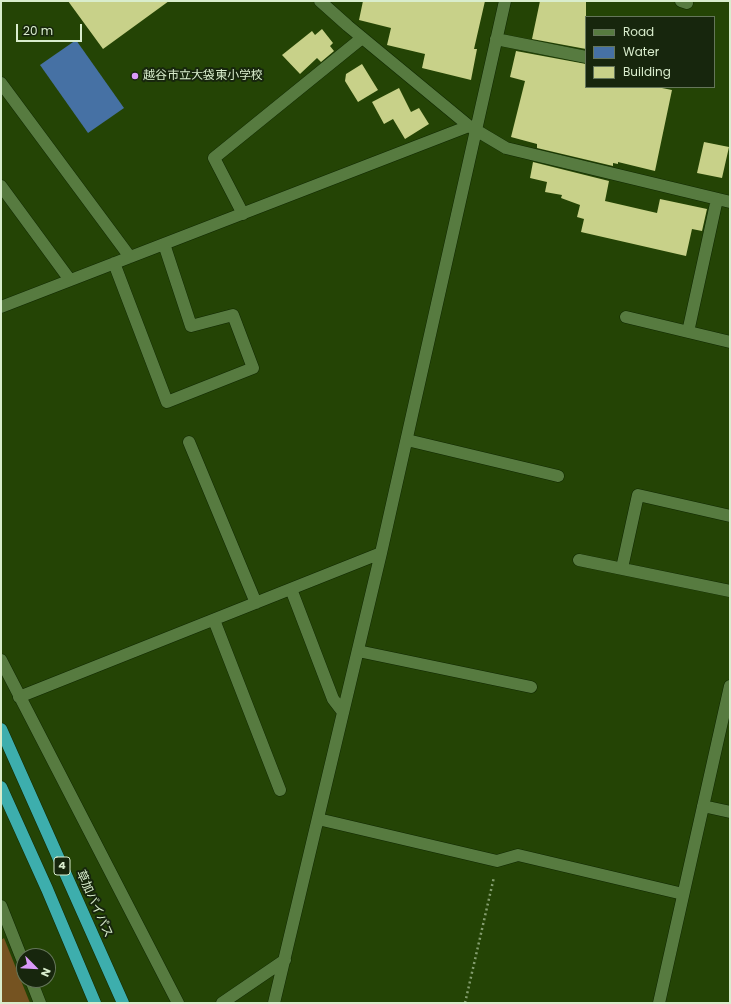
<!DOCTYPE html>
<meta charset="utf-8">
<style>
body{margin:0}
#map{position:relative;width:731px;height:1004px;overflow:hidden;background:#244405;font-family:Poppins,sans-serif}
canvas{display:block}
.frame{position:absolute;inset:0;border:2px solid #d9edcd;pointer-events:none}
.legend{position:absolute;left:585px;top:16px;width:130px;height:72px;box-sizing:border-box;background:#17260d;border:1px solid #65765a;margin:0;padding:5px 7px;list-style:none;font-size:12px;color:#d9edcd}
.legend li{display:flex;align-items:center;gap:8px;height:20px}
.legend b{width:20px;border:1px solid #65765a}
.north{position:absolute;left:16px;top:948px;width:40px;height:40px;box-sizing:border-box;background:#17260d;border:1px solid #65765a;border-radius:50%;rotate:114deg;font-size:11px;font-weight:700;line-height:16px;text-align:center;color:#d9edcd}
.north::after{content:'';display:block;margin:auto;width:14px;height:18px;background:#d99af8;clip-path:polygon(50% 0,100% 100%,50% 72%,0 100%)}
.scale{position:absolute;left:16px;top:24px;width:66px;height:18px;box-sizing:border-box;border:2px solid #d9edcd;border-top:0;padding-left:5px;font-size:12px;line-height:14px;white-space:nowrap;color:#d9edcd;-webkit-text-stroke:3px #17260d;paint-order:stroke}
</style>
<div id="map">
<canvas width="731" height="1004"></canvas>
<div class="frame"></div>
<ul class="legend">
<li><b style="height:5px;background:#577b40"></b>Road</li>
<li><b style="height:11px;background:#4671a4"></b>Water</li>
<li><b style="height:11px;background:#c8d189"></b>Building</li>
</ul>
<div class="north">N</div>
<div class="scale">20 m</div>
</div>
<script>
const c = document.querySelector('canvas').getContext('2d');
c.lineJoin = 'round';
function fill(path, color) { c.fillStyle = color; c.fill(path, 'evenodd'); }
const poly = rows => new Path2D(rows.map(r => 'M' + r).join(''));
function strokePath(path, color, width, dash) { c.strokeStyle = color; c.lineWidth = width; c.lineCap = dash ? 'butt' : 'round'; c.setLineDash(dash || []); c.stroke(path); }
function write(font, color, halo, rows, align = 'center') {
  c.font = font + ' Poppins,"Noto Sans JP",sans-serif'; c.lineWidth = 4; c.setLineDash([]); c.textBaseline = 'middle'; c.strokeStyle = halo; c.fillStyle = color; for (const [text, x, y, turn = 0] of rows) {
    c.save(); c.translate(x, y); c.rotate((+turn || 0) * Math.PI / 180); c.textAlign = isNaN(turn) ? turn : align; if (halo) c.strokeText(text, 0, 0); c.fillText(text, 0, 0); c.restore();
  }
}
fill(poly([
 [4,938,30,1003,1,1003,1,940]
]), '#755321');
fill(poly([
 [76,40,124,108,88,133,40,65]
]), '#4671a4');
fill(poly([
 [68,1,169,1,103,49],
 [363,1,485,1,474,49,477,49,471,80,422,68,425,54,387,45,391,28,359,20],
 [540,1,586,1,586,49,532,39],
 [322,29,333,43,330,46,334,51,321,62,317,58,300,74,282,55,312,31,315,35],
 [516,51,586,64,586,87,657,87,672,90,655,171,618,162,618,164,613,163,613,166,537,148,537,144,511,137,525,81,510,77],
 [362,64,378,90,358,102,345,81,346,74],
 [399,88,411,112,419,108,429,124,405,139,393,119,384,124,372,102],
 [704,142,729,147,722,178,697,173],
 [533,162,609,181,605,201,657,213,660,199,707,209,702,231,692,229,686,256,581,232,584,219,577,217,580,205,561,198,562,195,545,192,547,182,530,178]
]), '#c8d189');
const minor = poly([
 [320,1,348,26,469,126,506,148,730,202],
 [681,1,687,3],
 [496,39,586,57],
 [1,83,130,257],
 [1,186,70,280],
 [243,214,214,158,362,38],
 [114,263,167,402,253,368,233,315,191,326,164,244],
 [1,307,469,126],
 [626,317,730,342],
 [688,332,717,199],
 [407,440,558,476],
 [189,442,256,603],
 [579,560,730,591],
 [622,568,638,495,730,516],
 [291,589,333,699,343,712],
 [214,620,280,790],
 [358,651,531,687],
 [1,660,178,1003],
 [19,697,381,553],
 [703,806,730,812],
 [318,819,497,861,518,855,683,894],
 [1,906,24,964],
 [31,980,40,1003],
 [222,1003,285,960],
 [274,1003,381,553,505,1],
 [659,1003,730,686]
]);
const highway = poly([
 [1,729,123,1003],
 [1,787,47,889,95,1003]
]);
strokePath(minor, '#102800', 13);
strokePath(highway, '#102800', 13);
strokePath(poly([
 [465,1003,494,877]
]), '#849e6f', 2.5, [2, 3]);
strokePath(minor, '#577b40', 12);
strokePath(highway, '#3daead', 12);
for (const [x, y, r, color] of [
 [135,76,4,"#d99af8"]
]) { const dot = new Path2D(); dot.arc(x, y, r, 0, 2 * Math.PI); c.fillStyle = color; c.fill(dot); strokePath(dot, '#17260d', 1.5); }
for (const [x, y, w] of [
 [62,866,16]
]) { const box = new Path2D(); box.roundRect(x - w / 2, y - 9, w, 18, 3); c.fillStyle = '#17260d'; c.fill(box); strokePath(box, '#d9edcd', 1); }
write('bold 11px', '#d9edcd', null, [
 ["4",62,866]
]);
write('12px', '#d9edcd', '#17260d', [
 ["越谷市立大袋東小学校",143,76]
], 'left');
write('12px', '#d9edcd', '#17260d', [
 ["草加バイパス",94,904,66]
]);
</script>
